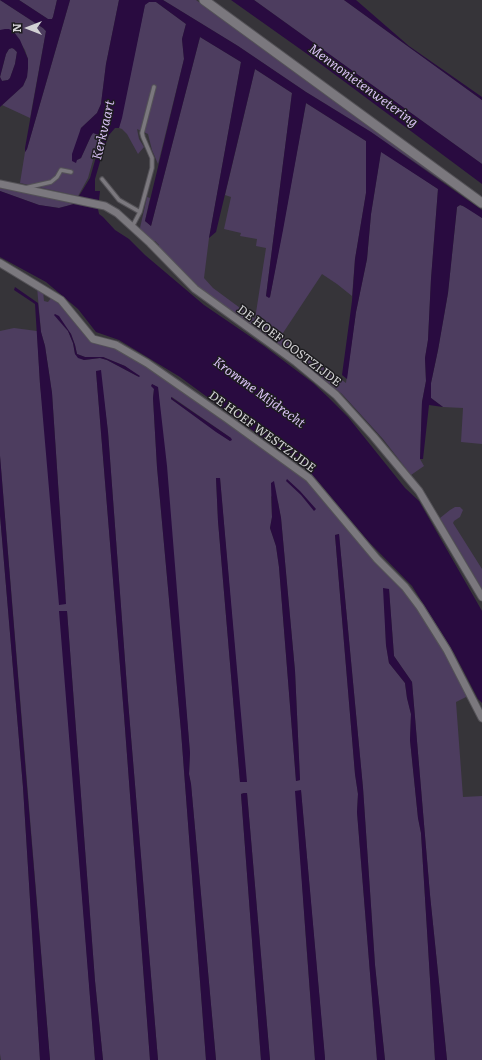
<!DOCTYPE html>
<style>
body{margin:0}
#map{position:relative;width:482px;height:1060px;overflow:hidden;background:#363439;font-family:Literata,serif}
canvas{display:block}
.north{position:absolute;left:8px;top:8px;width:40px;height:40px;-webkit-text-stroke:3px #1d1c1f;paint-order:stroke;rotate:270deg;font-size:11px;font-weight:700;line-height:16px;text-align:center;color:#d2d1d4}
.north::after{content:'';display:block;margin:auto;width:14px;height:18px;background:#d2d1d4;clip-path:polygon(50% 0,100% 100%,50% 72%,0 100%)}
</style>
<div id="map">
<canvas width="482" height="1060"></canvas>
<div class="north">N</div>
</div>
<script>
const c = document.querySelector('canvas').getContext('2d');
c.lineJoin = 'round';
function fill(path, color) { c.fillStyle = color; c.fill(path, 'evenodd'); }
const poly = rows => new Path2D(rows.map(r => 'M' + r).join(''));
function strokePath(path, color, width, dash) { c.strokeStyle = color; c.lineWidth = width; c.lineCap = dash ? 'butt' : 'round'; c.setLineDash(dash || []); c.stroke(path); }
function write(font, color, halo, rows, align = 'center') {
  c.font = font + ' Literata,serif'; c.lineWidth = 3; c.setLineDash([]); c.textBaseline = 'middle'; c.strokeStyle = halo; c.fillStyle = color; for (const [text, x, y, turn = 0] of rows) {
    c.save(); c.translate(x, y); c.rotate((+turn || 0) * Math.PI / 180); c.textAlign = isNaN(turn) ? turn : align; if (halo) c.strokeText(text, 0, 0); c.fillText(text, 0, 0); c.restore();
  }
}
fill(poly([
 [0,0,43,28,46,31,30,118,2,105,23,86,27,77,28,59,25,50,14,32,0,30],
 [19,0,57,0,53,17,52,19,48,19],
 [70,0,119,0,106,64,101,104,97,113,81,128,77,160,81,158,91,136,93,133,100,135,88,178,78,196,20,183,25,152,27,149],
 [163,0,196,0,442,179,445,183,371,132,306,92,238,46],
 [254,0,344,0,482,100,482,164],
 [149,2,156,2,186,24,182,39,184,59,158,164,152,150,148,134,137,129,139,139,144,147,138,154,127,134,122,129,119,128,145,4],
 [200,37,241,62,209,238,204,278,213,288,255,319,266,248,256,246,257,239,240,236,241,233,224,229,231,197,225,195,255,69,292,93,266,296,268,297,270,297,306,103,366,141,366,193,355,259,352,296,337,284,322,274,281,336,290,343,286,349,234,314,189,280,158,249,159,245,155,241,150,241,142,233,140,228,147,197,150,198,145,221,151,226],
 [12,48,14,49,17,52,15,64,10,78,8,80,2,81,0,77,6,54,9,49],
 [381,151,438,189,431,279,428,340,425,358,426,381,422,402,420,459,424,466,411,475,383,439,342,394,302,362,309,356,346,383,356,312,367,259,371,214],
 [0,188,56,198,74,204,59,208,39,205,0,191],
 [460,205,468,208,482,218,482,444,461,442,463,408,443,407,431,398,431,383,438,350,448,293,457,207],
 [37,287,43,291,44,301,48,302,51,298,57,300,90,341,118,349,158,372,304,475,406,587,442,647,468,696,456,702,463,797,482,796,482,1060,447,1060,430,895,412,682,394,656,389,589,384,589,386,645,389,663,405,683,407,698,411,714,410,740,418,818,421,833,435,1060,385,1060,375,965,363,788,339,534,335,535,355,774,358,794,357,812,377,1060,325,1060,301,791,296,791,306,941,315,1060,270,1060,247,793,244,793,241,794,261,1060,216,1060,191,784,189,774,190,753,158,388,152,384,154,389,153,398,157,467,181,731,206,1060,158,1060,128,701,108,432,100,371,96,371,124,715,150,1060,103,1060,95,981,67,611,60,611,95,1060,50,1060,0,456,0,331,14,328,37,331,40,384,66,603,52,393,45,346,41,332],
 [54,315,71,334,75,345,77,354,85,357,103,357,125,366,139,377,107,360,100,358,84,360,75,354,73,343,68,331],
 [172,397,231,438,230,441,171,399],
 [216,478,220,478,246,782,240,782,218,521],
 [271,496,278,502,281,518,295,671,300,780,296,781,279,567,276,546,270,528,272,517],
 [455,507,460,507,463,510,460,517,454,521,453,523,482,569,482,589,440,518,450,510],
 [0,515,23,787,40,1060,1,1060,0,1054]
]), '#4d3d5f');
fill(poly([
 [0,0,19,0,48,19,52,19,53,17,57,0,70,0,27,149,25,152,25,148,46,31,43,28],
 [119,0,163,0,238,46,306,92,371,132,482,210,482,218,463,206,460,205,457,207,448,293,438,350,431,383,431,398,443,407,429,405,423,459,420,459,422,402,426,381,425,358,428,340,431,279,438,189,381,152,371,214,367,259,356,312,347,379,342,375,352,301,355,259,366,193,366,141,306,103,283,230,270,297,269,298,266,296,292,93,255,69,216,232,209,238,241,62,200,37,151,226,145,221,184,59,182,39,186,24,156,2,149,2,145,5,122,118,119,128,115,128,109,135,104,148,95,179,95,191,100,191,98,209,99,214,103,217,115,230,129,239,145,255,204,305,264,346,313,383,328,397,348,417,405,488,419,501,482,611,482,703,478,699,454,653,412,586,368,541,316,479,300,463,267,441,180,377,119,340,96,332,78,309,46,282,0,257,0,191,39,205,59,208,74,204,90,178,102,136,93,133,91,136,81,158,77,160,76,163,72,161,72,154,81,128,97,113,101,104,106,64],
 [231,0,254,0,482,164,482,184,310,56],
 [344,0,356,0,409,46,482,97,482,100],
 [5,29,9,29,14,32,20,40,28,59,28,68,27,77,23,86,0,107,0,30],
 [12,48,14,49,17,52,15,64,10,78,8,80,2,81,0,77,6,54,9,49],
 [15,287,38,303,41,332,45,346,52,393,66,604,59,605,40,384,35,304,14,290],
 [55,314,59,316,71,334,75,345,77,354,85,357,103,357,125,366,140,376,139,377,107,360,100,358,84,360,78,358,75,354,73,343,68,331,54,315],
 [101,370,108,432,128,701,158,1060,150,1060,124,715,96,371],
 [152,384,158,387,167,466,190,753,189,774,191,784,216,1060,206,1060,181,731,157,467,153,398,154,389,151,386],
 [171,397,231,438,232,440,230,441,216,432,171,399],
 [0,456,27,786,50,1060,40,1060,23,787,0,515],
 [216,478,220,478,247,782,240,782,218,521],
 [287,479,300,491,316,509,314,511,301,495,286,481],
 [274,481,281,518,295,671,300,780,296,781,279,567,276,546,270,528,272,517,271,483],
 [339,534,363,788,375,965,385,1060,377,1060,357,812,358,794,355,774,335,535],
 [383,588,389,589,394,656,412,682,430,895,447,1060,435,1060,421,833,418,818,410,740,411,714,407,698,405,683,389,663,386,645],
 [59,611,67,611,95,981,103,1060,95,1060],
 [301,790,325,1058,325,1060,315,1060,295,791],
 [244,793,247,793,270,1060,261,1060,241,794]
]), '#290b40');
const lane = poly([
 [102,179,119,200,140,212],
 [25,188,51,182,57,177,61,170,71,172],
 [132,227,140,212,152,168,152,158,143,137,142,133,154,87]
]);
const street = poly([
 [0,184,105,206,117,213,150,243,195,289,296,362,336,395,373,436,419,491,482,597],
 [0,263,61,300,93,339,116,345,147,363,226,418,309,478,377,559,405,587,420,607,447,650,482,718]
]);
const secondary = poly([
 [204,0,482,203]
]);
strokePath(lane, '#545257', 5.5);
strokePath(street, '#545257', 9);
strokePath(secondary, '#545257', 11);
strokePath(lane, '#7b787e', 3.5);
strokePath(street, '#7b787e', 7);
strokePath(secondary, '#7b787e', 9);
write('12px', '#d2d1d4', '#1d1c1f', [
 ["DE HOEF OOSTZIJDE",289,346,37],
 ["DE HOEF WESTZIJDE",262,432,36]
]);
write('italic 13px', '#d8c0f4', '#1d1c1f', [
 ["Mennonietenwetering",363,86,36],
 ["Kerkvaart",104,130,-77],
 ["Kromme Mijdrecht",259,393,36]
]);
</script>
